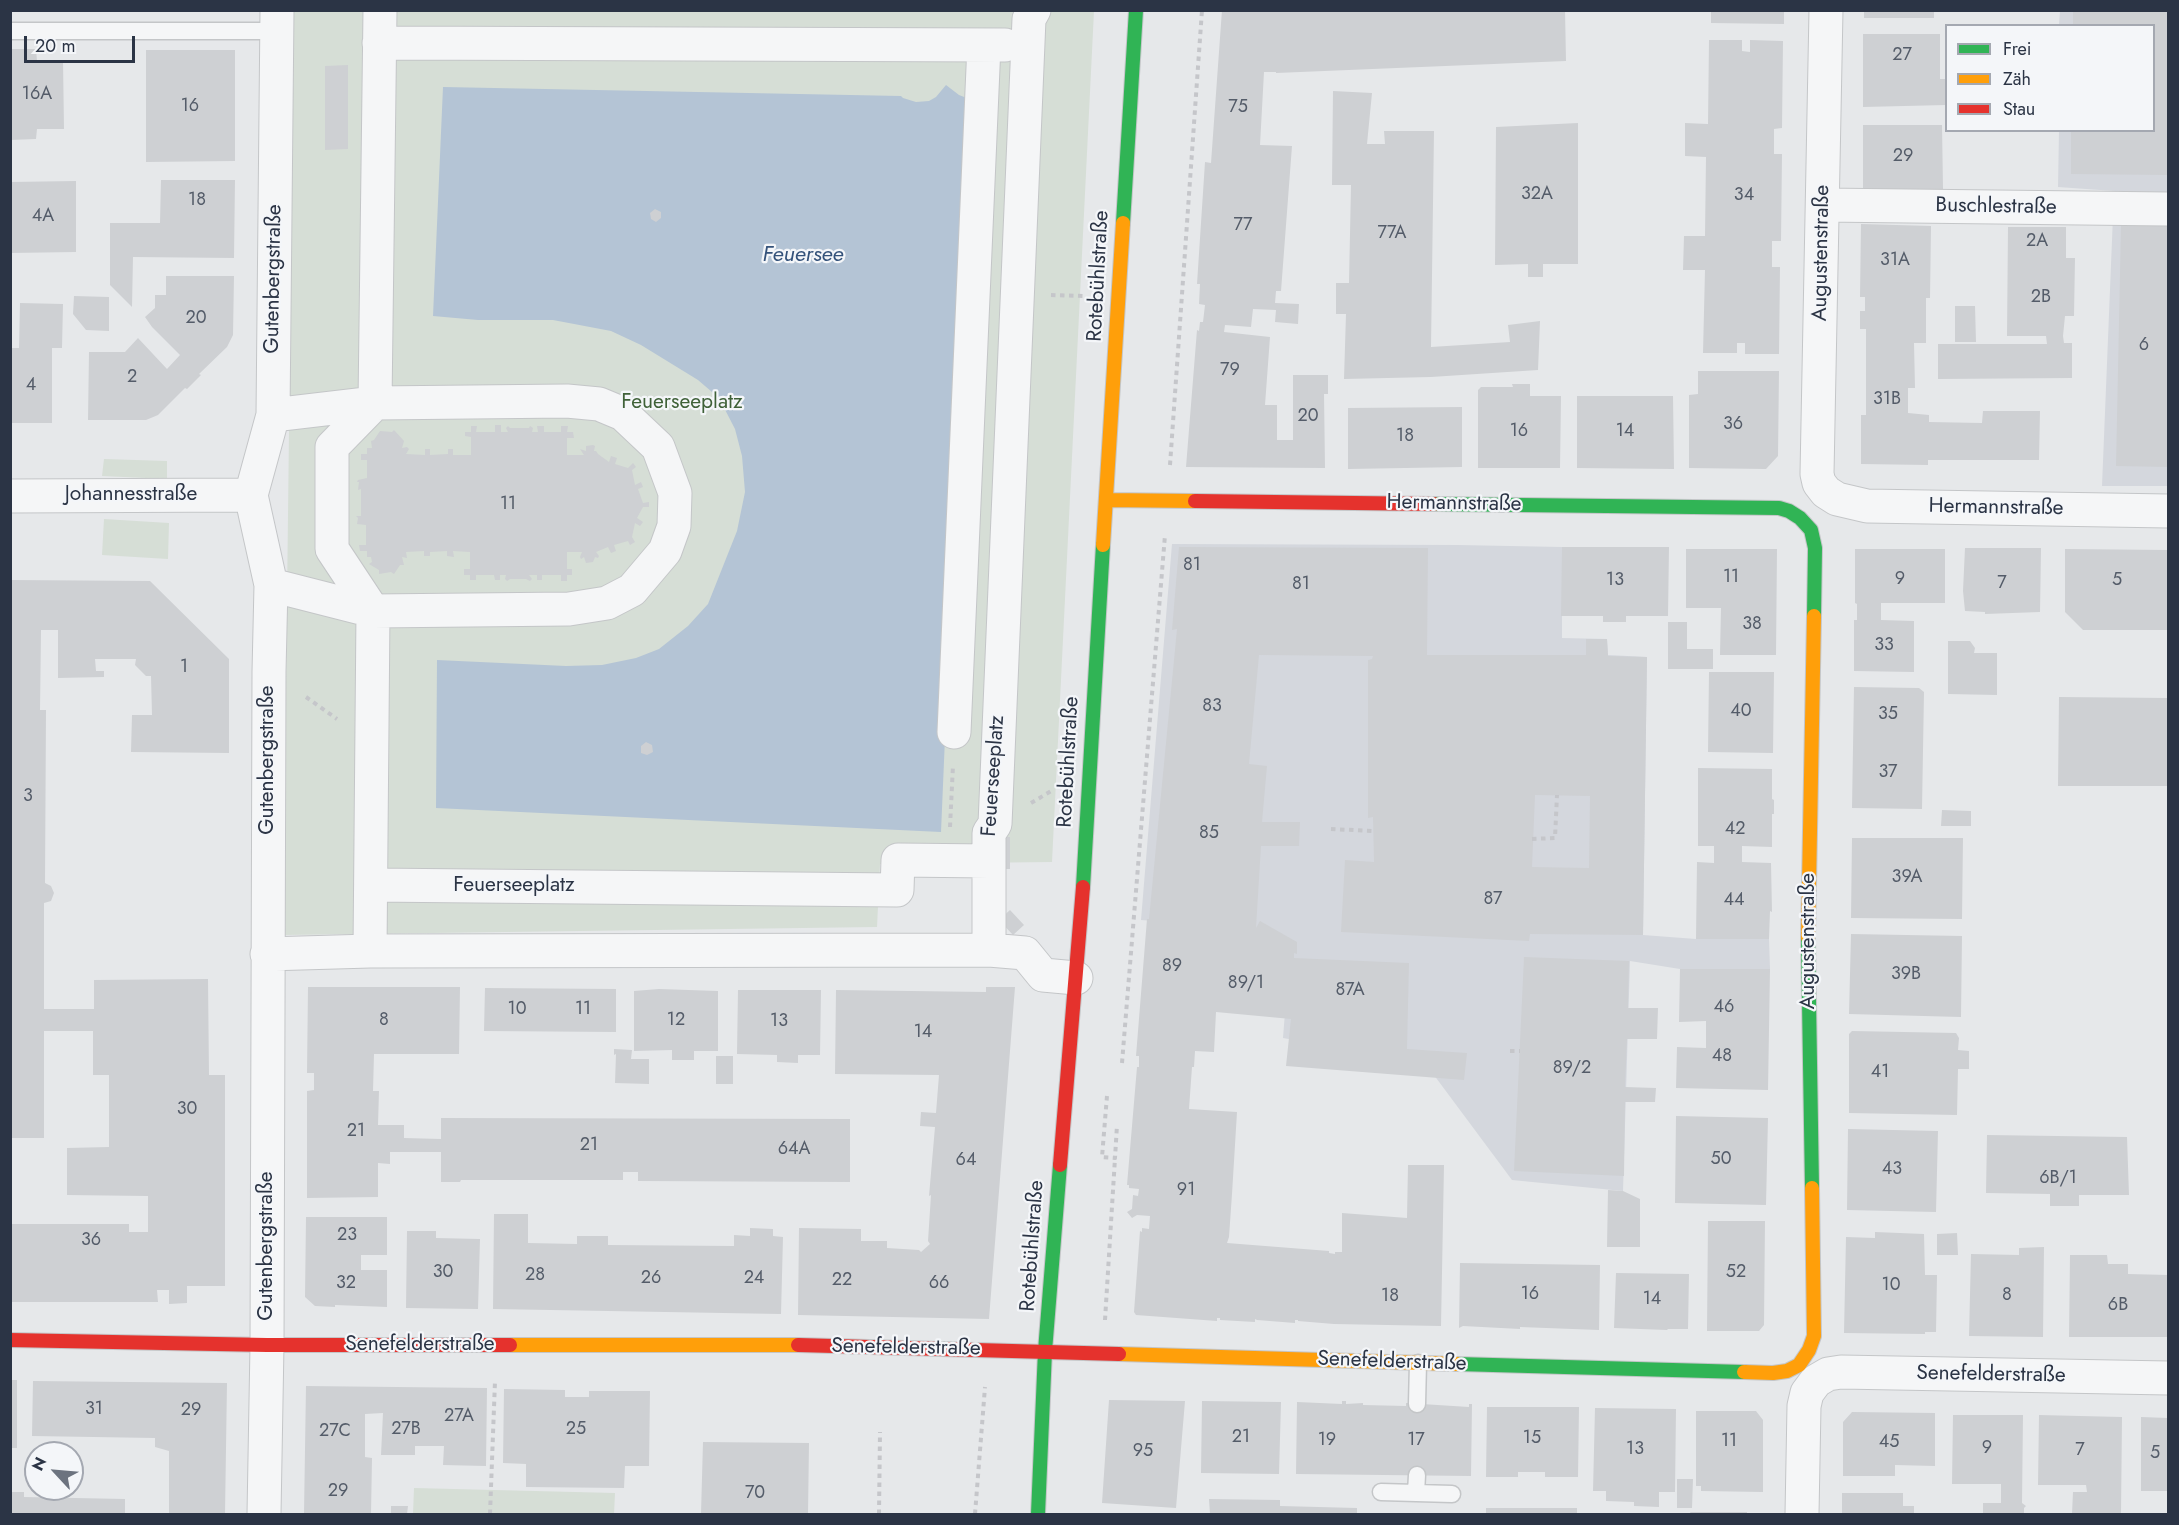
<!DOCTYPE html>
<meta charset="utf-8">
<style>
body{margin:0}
#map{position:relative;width:2179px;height:1525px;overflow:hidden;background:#e6e8ea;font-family:Jost,sans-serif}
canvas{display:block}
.frame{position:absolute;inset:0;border:12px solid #2b3445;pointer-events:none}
.legend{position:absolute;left:1945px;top:24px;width:210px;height:108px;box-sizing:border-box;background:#f4f6f9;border:2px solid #a4a8b1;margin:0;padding:8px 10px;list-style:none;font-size:18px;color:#2b3445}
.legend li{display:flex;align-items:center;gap:12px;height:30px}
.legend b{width:30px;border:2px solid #a4a8b1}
.north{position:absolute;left:24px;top:1441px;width:60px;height:60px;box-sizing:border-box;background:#f4f6f9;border:2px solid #a4a8b1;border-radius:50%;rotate:296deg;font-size:16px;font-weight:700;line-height:24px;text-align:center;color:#2b3445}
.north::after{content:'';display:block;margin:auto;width:21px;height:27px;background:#6c737f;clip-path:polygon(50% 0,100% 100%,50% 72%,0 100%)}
.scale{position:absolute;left:24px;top:36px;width:111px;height:27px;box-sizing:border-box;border:3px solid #2b3445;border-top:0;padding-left:8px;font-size:18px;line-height:21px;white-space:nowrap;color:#2b3445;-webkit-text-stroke:4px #f4f6f9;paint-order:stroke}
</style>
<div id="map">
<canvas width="2179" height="1525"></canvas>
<div class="frame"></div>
<ul class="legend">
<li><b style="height:8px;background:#30b455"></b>Frei</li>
<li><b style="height:8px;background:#ff9f0a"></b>Zäh</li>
<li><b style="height:8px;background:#e5322d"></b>Stau</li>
</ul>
<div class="north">N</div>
<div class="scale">20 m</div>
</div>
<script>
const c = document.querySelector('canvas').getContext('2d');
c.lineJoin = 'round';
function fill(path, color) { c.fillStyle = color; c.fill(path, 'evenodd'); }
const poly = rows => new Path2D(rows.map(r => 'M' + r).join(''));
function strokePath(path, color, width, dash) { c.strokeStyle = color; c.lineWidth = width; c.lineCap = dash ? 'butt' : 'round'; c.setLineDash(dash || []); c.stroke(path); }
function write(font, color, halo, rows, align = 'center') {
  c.font = font + ' Jost,sans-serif'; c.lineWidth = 4.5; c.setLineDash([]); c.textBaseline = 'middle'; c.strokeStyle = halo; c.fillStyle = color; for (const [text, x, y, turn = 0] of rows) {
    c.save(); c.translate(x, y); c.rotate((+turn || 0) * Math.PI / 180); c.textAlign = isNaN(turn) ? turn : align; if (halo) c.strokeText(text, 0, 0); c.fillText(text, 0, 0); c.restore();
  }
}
fill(poly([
 [2060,11,2168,11,2168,486,2102,486,2114,191,2058,187,2059,131,2154,130,2154,26,2059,25],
 [1172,544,1458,545,1562,547,1562,638,1607,639,1608,655,1647,657,1643,935,1696,939,1769,939,1770,969,1680,969,1630,961,1623,1191,1512,1180,1425,1063,1283,1038,1290,948,1257,929,1141,920]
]), '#d4d7dd');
fill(poly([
 [294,11,1094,11,1052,862,880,864,877,927,283,935],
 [104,459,167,461,167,479,102,476],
 [104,519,169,523,168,559,102,555],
 [414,1488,615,1493,614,1514,413,1514]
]), '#d6ded6');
fill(poly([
 [946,85,959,95,972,100,941,832,436,808,437,660,566,666,602,665,636,658,659,649,688,626,708,604,737,531,745,492,742,456,735,429,719,398,698,380,641,345,611,331,553,320,478,320,433,316,443,87,901,96,903,98,916,102,929,101,936,97]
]), '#b4c4d5');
fill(poly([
 [1222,10,1565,10,1566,61,1276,73,1276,72,1264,72,1260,145,1292,146,1281,291,1276,291,1275,303,1299,304,1298,324,1275,322,1276,310,1253,309,1251,327,1225,325,1224,332,1270,337,1265,405,1277,405,1277,440,1293,440,1293,375,1328,375,1328,394,1324,394,1325,468,1186,467,1197,330,1199,331,1200,322,1203,322,1205,305,1199,304,1200,284,1197,284,1205,162,1211,163],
 [1711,10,1784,10,1784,24,1711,23],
 [1864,10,1934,10,1934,18,1864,18],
 [2073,10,2168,10,2168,175,2071,174,2071,130,2154,130,2154,26,2073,26],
 [1863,34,1940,34,1940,79,1946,79,1946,105,1863,107],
 [1709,40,1742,40,1742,51,1750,52,1750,40,1783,41,1782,128,1774,129,1774,154,1782,154,1781,241,1772,241,1772,267,1780,267,1779,354,1745,354,1745,343,1737,343,1737,353,1703,353,1705,270,1683,270,1684,236,1705,236,1706,157,1685,156,1685,123,1708,124],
 [10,49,36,49,37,61,63,60,64,129,37,129,36,139,10,140],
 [146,50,235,50,235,161,146,162],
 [348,65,348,149,325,150,325,66],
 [1333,91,1372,93,1367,144,1385,144,1384,131,1434,131,1431,347,1510,342,1508,325,1540,321,1538,370,1431,377,1344,379,1346,314,1336,314,1336,283,1349,283,1351,185,1332,185],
 [1578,123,1578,264,1543,264,1543,277,1528,277,1528,264,1495,265,1496,127],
 [1863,125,1942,125,1943,189,1863,189],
 [161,180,235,180,234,258,133,257,132,307,110,285,110,223,160,223],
 [76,181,76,252,10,253,10,182],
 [655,209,661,212,661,218,656,222,651,219,650,213],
 [1861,224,1931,226,1930,298,1926,298,1926,343,1914,343,1915,388,1908,388,1908,413,1929,415,1929,422,1982,423,1983,411,2040,411,2039,460,1928,460,1928,465,1861,464,1861,415,1866,415,1866,329,1860,329,1860,311,1865,311,1865,297,1860,297],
 [2121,226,2168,226,2168,467,2116,466],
 [2008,227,2066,227,2066,258,2075,258,2074,316,2065,316,2063,336,2064,343,2072,343,2072,378,1938,379,1938,344,2047,344,2046,336,2007,336],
 [166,276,234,276,233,335,227,347,199,374,201,375,187,389,185,388,158,415,146,420,88,420,89,352,125,352,138,338,167,369,180,355,152,327,145,317,155,308,155,295,166,295],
 [74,296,109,297,109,331,86,330,73,314],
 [20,303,63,304,62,348,52,348,52,423,10,423,10,348,19,348],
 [1955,306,1975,306,1976,342,1955,342],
 [1698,371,1779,371,1778,456,1766,469,1689,468,1689,395,1698,394],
 [1512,384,1530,384,1530,396,1561,396,1560,468,1478,468,1478,390,1481,387,1513,387],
 [1577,396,1673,396,1674,469,1577,468],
 [1462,407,1462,467,1348,469,1348,408],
 [495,425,501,425,501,432,508,432,506,428,508,426,510,428,529,428,530,426,533,428,532,432,538,432,537,426,544,426,544,432,561,432,561,426,568,426,567,432,573,432,574,438,567,438,567,455,584,455,580,449,586,451,586,446,593,445,595,446,594,451,596,451,598,454,609,462,611,456,617,458,615,464,628,468,633,463,636,467,632,470,635,485,641,482,643,487,638,489,643,503,649,502,649,507,643,507,637,518,643,522,640,526,635,523,632,537,635,542,630,545,628,541,614,545,616,551,611,553,608,547,596,552,599,556,598,558,595,557,593,562,586,563,584,557,581,559,580,557,582,552,567,552,567,569,572,569,572,575,567,575,567,581,561,581,561,575,542,575,542,580,537,580,537,575,529,575,532,579,530,581,526,579,510,579,507,581,505,579,506,575,500,575,500,580,495,580,494,575,476,575,476,580,470,580,470,575,464,575,464,569,470,569,470,552,453,551,454,557,447,556,447,551,430,552,430,556,424,556,424,551,406,552,407,558,402,557,404,565,400,565,394,574,391,572,379,574,379,570,369,564,372,562,371,557,367,557,367,551,360,551,359,545,366,545,366,525,357,524,358,518,356,516,361,516,361,489,358,490,359,482,357,482,358,480,367,478,367,460,361,460,361,454,367,454,367,448,372,448,371,441,374,440,380,431,392,432,394,430,404,441,402,448,407,447,409,449,406,454,425,455,425,449,430,449,430,455,448,454,448,449,453,449,453,455,471,455,471,437,465,436,465,432,471,432,471,426,477,426,476,432,495,432],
 [1179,547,1428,548,1427,655,1586,655,1586,639,1607,639,1608,656,1647,657,1643,935,1530,934,1529,941,1341,932,1345,860,1374,862,1373,817,1368,818,1368,660,1372,659,1373,656,1259,655,1249,764,1267,766,1262,822,1300,822,1299,846,1261,846,1256,928,1260,921,1297,942,1297,954,1294,953,1294,958,1409,963,1407,1049,1467,1053,1464,1080,1286,1066,1291,1019,1216,1012,1214,1052,1195,1051,1194,1067,1192,1067,1189,1109,1237,1112,1232,1194,1229,1237,1227,1243,1329,1251,1329,1253,1335,1254,1335,1252,1342,1252,1342,1213,1407,1218,1408,1165,1444,1165,1441,1326,1334,1324,1298,1321,1298,1320,1295,1320,1295,1323,1257,1320,1255,1319,1255,1322,1220,1320,1220,1318,1217,1318,1217,1321,1136,1315,1134,1312,1140,1231,1142,1232,1142,1228,1149,1229,1150,1216,1137,1215,1132,1218,1127,1212,1132,1209,1133,1195,1138,1196,1139,1189,1129,1188,1129,1185,1127,1185,1137,1067,1139,1067,1139,1056,1136,1056,1147,919,1149,919,1177,629,1172,630],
 [1535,795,1590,796,1589,868,1532,867],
 [1562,547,1669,547,1668,616,1626,616,1626,622,1603,622,1603,616,1561,616],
 [1965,548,2041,548,2040,612,1985,614,1985,612,1965,611,1963,591],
 [1686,549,1777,549,1776,655,1720,655,1721,608,1686,608],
 [1855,549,1945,549,1945,603,1881,603,1881,620,1914,621,1914,672,1854,671,1854,620,1857,620,1857,604,1855,603],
 [2065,549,2168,550,2168,630,2083,630,2065,612],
 [10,580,150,581,229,659,229,753,131,752,132,715,152,715,151,676,146,676,135,665,136,659,95,659,96,671,104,671,104,677,58,678,58,630,41,630,40,710,46,710,45,883,51,886,54,893,51,901,44,903,44,1009,94,1009,94,980,208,979,209,1075,225,1075,225,1286,187,1286,187,1303,169,1304,169,1290,157,1290,158,1302,10,1302,10,1224,129,1224,129,1232,148,1232,148,1196,67,1195,67,1148,109,1147,109,1075,93,1075,93,1031,44,1031,44,1138,11,1138],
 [1668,622,1687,622,1687,649,1713,649,1713,669,1668,669],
 [1948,641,1970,641,1975,648,1974,653,1997,653,1997,695,1948,694],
 [1709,672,1774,672,1773,753,1708,752],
 [1854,687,1919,688,1924,692,1922,809,1852,808],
 [2059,697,2168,698,2168,786,2058,786],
 [646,742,652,745,653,752,647,755,641,753,641,746],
 [1698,768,1772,769,1772,799,1774,800,1774,814,1772,814,1772,847,1742,846,1742,862,1771,863,1772,912,1770,911,1769,939,1696,939,1697,862,1714,863,1714,846,1698,846],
 [1942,810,1971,811,1971,826,1941,826],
 [994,837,1010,837,1010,869,994,869],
 [1852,838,1963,838,1962,919,1851,918],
 [1010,910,1024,925,1013,935,999,920],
 [1851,934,1962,936,1961,1017,1849,1014],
 [1524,957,1629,961,1628,1008,1658,1008,1657,1039,1627,1039,1625,1087,1656,1088,1655,1102,1625,1102,1624,1176,1514,1171],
 [1680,969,1770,969,1768,1090,1676,1088,1677,1047,1706,1048,1706,1021,1679,1022],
 [308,987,460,987,459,1054,374,1054,373,1091,379,1091,378,1125,404,1125,404,1138,441,1139,441,1118,850,1119,850,1182,638,1181,638,1172,623,1172,623,1180,461,1180,460,1182,441,1182,441,1152,390,1152,390,1164,378,1163,378,1197,307,1198,307,1091,314,1090,314,1073,307,1073],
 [986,987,1015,987,989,1319,798,1315,799,1228,861,1229,861,1241,887,1241,887,1248,919,1250,921,1252,930,1244,928,1241,931,1195,929,1196,935,1127,920,1126,921,1112,936,1113,939,1075,835,1074,836,990,986,992],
 [485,988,616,989,616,1032,484,1031],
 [659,989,718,991,718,1051,694,1051,694,1060,672,1060,672,1050,634,1051,634,991],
 [738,990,821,990,820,1055,798,1055,798,1063,777,1062,777,1055,737,1054],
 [1852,1031,1956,1033,1959,1038,1958,1050,1969,1051,1969,1069,1958,1069,1957,1115,1849,1113,1849,1034],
 [614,1049,632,1050,631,1059,649,1059,649,1084,615,1083,616,1054,614,1055],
 [716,1056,733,1056,733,1084,716,1084],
 [1676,1116,1768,1118,1766,1205,1675,1203],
 [1848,1129,1938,1131,1936,1212,1847,1210],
 [1987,1135,2127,1137,2129,1195,2079,1195,2079,1206,2050,1206,2050,1194,1986,1193],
 [1608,1190,1623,1191,1640,1199,1640,1247,1607,1247],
 [494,1214,528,1214,528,1243,577,1244,577,1236,608,1236,608,1245,734,1246,734,1235,750,1236,750,1228,773,1229,773,1236,783,1237,781,1314,493,1309],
 [306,1217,387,1217,387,1255,361,1255,361,1270,387,1270,387,1307,335,1305,335,1307,315,1306,305,1297],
 [1708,1221,1765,1221,1764,1325,1759,1331,1707,1331],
 [407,1231,436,1231,436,1238,480,1239,478,1309,406,1308],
 [1875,1232,1924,1234,1925,1275,1937,1275,1936,1332,1925,1332,1925,1334,1844,1333,1846,1237,1875,1238],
 [1957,1233,1958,1255,1937,1255,1937,1234],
 [2044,1247,2043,1337,1969,1336,1971,1254,2019,1255,2019,1248],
 [2070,1255,2107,1255,2108,1264,2128,1264,2128,1274,2168,1275,2168,1337,2069,1337],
 [1460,1263,1600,1265,1599,1330,1520,1327,1520,1329,1463,1326,1459,1328],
 [1616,1273,1689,1274,1688,1329,1668,1329,1667,1330,1614,1328],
 [10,1380,17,1380,17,1448,10,1448],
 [33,1381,227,1383,225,1514,169,1514,169,1451,155,1447,155,1438,32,1436],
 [306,1386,487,1388,486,1466,443,1465,444,1446,415,1446,415,1455,381,1455,383,1413,365,1414,365,1457,372,1458,371,1514,304,1514],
 [504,1389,565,1390,565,1397,589,1397,589,1391,650,1391,649,1466,625,1466,624,1488,526,1487,526,1464,503,1463],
 [1109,1400,1185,1401,1176,1508,1102,1503],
 [1202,1401,1281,1402,1279,1474,1201,1473],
 [1342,1401,1346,1401,1346,1404,1363,1403,1363,1405,1406,1406,1406,1403,1469,1407,1469,1404,1472,1404,1471,1476,1296,1474,1297,1402,1342,1404],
 [1487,1407,1579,1407,1578,1477,1545,1477,1545,1472,1518,1472,1518,1477,1486,1477],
 [1595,1408,1676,1409,1675,1492,1659,1492,1659,1507,1634,1506,1634,1502,1606,1501,1606,1491,1593,1491],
 [1696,1411,1756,1411,1763,1420,1763,1492,1701,1491,1701,1486,1696,1486],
 [1852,1412,1935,1413,1935,1466,1895,1465,1895,1476,1843,1476,1843,1422],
 [1953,1415,2023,1415,2022,1503,2026,1506,2024,1508,2024,1514,1983,1514,1983,1503,2001,1503,2001,1484,1952,1484],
 [2039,1415,2122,1417,2121,1514,2072,1514,2073,1492,2087,1492,2086,1485,2038,1485],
 [2141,1417,2168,1418,2168,1491,2141,1491],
 [703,1442,809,1443,808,1514,701,1514],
 [1677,1479,1693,1479,1692,1508,1677,1508],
 [10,1492,24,1492,24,1497,125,1499,125,1514,10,1514],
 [1842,1493,1903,1493,1903,1506,1914,1506,1914,1514,1842,1514],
 [1209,1499,1280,1500,1280,1506,1357,1508,1357,1514,1210,1514],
 [391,1506,408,1506,407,1514,391,1514],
 [1486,1508,1577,1508,1577,1514,1486,1514],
 [1690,1512,1747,1512,1747,1514,1691,1514]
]), '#ced0d3');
const lane = poly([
 [10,31,276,31],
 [1417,1404,1418,1363],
 [1381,1492,1452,1494],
 [1416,1493,1417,1475]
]);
const street = poly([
 [1826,10,1817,474,1819,483,1826,492,1837,499,1867,506,2168,511],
 [379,43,1005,45],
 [1823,205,2168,209],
 [10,496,251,495],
 [271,585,373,611,569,609,607,603,632,590,665,551,674,526,675,493,658,447,623,414,599,404,567,401,375,403,273,415],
 [954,732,984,45],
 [371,885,897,890,898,860,989,861],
 [989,950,989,833,995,824,1029,19,1034,10],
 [370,951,373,611,332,549,332,447,375,403,380,10],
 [267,954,370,951,989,950,1025,953,1043,975,1076,978],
 [264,1514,267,1345,269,672,271,585,251,495,273,415,277,10],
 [1802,1514,1804,1406,1807,1393,1816,1381,1828,1374,1841,1372,2168,1378]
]);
const fast = poly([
 [1123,223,1136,10],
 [1434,504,1779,508,1789,511,1800,518,1811,530,1815,548,1814,616],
 [1083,887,1103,545],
 [1808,938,1812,1188],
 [1457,1364,1744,1372],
 [1038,1514,1045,1351,1060,1165]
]);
const slow = poly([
 [1106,500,1195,501],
 [1103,545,1123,223],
 [1808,938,1814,616],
 [510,1345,798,1345],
 [1119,1354,1457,1364],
 [1744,1372,1773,1373,1787,1371,1799,1365,1809,1350,1814,1336,1812,1188]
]);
const jam = poly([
 [1195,501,1434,504],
 [1060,1165,1083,887],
 [10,1340,267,1345,510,1345],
 [798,1345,1119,1354]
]);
strokePath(lane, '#c4c6c8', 19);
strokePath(street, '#c4c6c8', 35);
strokePath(fast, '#c4c6c8', 16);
strokePath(slow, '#c4c6c8', 16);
strokePath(jam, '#c4c6c8', 16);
strokePath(poly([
 [1051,295,1083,296],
 [1170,465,1202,10],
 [306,697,337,719],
 [1031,803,1053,790],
 [950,827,953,765],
 [1331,829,1373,831],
 [1532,839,1555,838,1557,795],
 [1510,1051,1520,1051],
 [1122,1063,1165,535],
 [1107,1096,1102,1157,1115,1158,1117,1125],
 [1105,1320,1115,1158],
 [490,1514,495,1381],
 [879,1514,880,1432],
 [975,1514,985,1387]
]), '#c5c6ca', 4, [4.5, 4.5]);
strokePath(lane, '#f5f6f7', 16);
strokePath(street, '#f5f6f7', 33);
strokePath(fast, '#30b455', 14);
strokePath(slow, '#ff9f0a', 14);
strokePath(jam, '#e5322d', 14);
write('18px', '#545c69', null, [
 ["27",1902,56],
 ["16A",37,95],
 ["16",190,107],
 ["75",1238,108],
 ["29",1903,157],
 ["32A",1537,195],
 ["34",1744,196],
 ["18",197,201],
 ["4A",43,217],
 ["77",1243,226],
 ["77A",1392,234],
 ["2A",2037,242],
 ["31A",1895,261],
 ["2B",2041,298],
 ["20",196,319],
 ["6",2144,346],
 ["79",1230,371],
 ["2",132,378],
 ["4",31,386],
 ["31B",1887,400],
 ["20",1308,417],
 ["36",1733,425],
 ["16",1519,432],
 ["14",1625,432],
 ["18",1405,437],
 ["11",508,505],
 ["81",1192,566],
 ["11",1731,578],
 ["9",1900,580],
 ["13",1615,581],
 ["5",2117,581],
 ["7",2002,584],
 ["81",1301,585],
 ["38",1752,625],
 ["33",1884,646],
 ["1",184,668],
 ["83",1212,707],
 ["40",1741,712],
 ["35",1888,715],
 ["37",1888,773],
 ["3",28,797],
 ["42",1735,830],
 ["85",1209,834],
 ["39A",1907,878],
 ["87",1493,900],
 ["44",1734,901],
 ["89",1172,967],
 ["39B",1906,975],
 ["89/1",1246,984],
 ["87A",1350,991],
 ["46",1724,1008],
 ["10",517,1010],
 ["11",583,1010],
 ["8",384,1021],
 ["12",676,1021],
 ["13",779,1022],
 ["14",923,1033],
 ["48",1722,1057],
 ["89/2",1572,1069],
 ["41",1880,1073],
 ["30",187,1110],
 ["21",356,1132],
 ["21",589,1146],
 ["64A",794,1150],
 ["50",1721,1160],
 ["64",966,1161],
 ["43",1892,1170],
 ["6B/1",2058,1179],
 ["91",1186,1191],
 ["23",347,1236],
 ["36",91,1241],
 ["30",443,1273],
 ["52",1736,1273],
 ["28",535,1276],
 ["26",651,1279],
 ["24",754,1279],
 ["22",842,1281],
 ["32",346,1284],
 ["66",939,1284],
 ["10",1891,1286],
 ["16",1530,1295],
 ["8",2007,1296],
 ["18",1390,1297],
 ["14",1652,1300],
 ["6B",2118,1306],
 ["31",94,1410],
 ["29",191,1411],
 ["27A",459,1417],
 ["27B",406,1430],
 ["25",576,1430],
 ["27C",335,1432],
 ["21",1241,1438],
 ["15",1532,1439],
 ["19",1327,1441],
 ["17",1416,1441],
 ["11",1729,1442],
 ["45",1889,1443],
 ["9",1987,1449],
 ["13",1635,1450],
 ["7",2080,1451],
 ["95",1143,1452],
 ["5",2155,1454],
 ["29",338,1492],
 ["70",755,1494]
]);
write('21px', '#2b3445', '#f4f6f9', [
 ["Buschlestraße",1996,207,1],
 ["Augustenstraße",1822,253,-89],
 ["Rotebühlstraße",1099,276,-87],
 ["Gutenbergstraße",274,279,-89],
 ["Johannesstraße",131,495],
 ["Hermannstraße",1454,504,1],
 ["Hermannstraße",1996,508,1],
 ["Gutenbergstraße",268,760,-90],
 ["Rotebühlstraße",1069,762,-87],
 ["Feuerseeplatz",994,776,-86],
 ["Feuerseeplatz",514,886],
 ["Augustenstraße",1809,941,-90],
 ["Gutenbergstraße",267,1246,-90],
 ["Rotebühlstraße",1033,1246,-86],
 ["Senefelderstraße",420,1345],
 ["Senefelderstraße",906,1348,1],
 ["Senefelderstraße",1392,1362,2],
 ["Senefelderstraße",1991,1375,1]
]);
write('21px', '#3f6138', '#f4f6f9', [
 ["Feuerseeplatz",682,403]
]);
write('italic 22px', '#34527a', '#f4f6f9', [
 ["Feuersee",803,256]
]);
</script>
